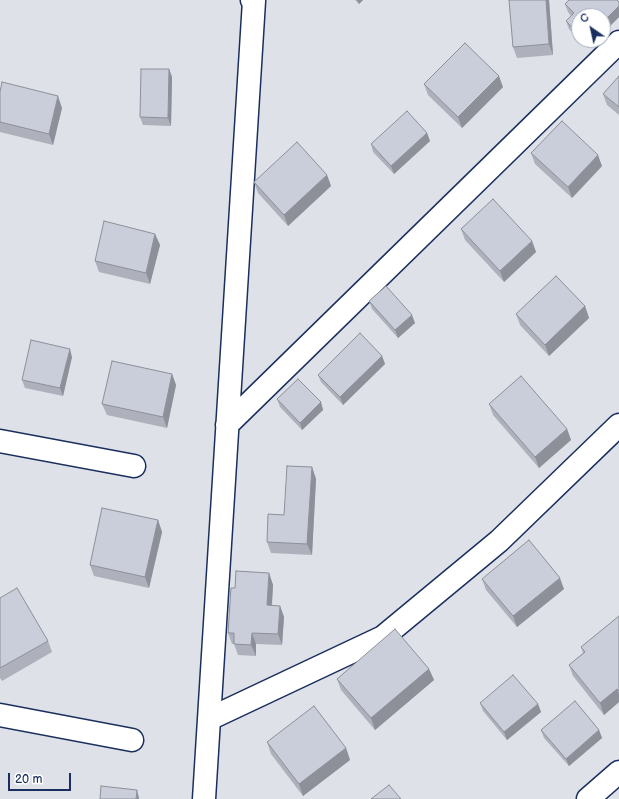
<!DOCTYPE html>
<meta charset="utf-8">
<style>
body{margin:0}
#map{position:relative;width:619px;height:799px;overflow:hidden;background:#fff;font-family:"Balsamiq Sans",sans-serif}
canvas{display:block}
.north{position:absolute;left:571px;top:8px;width:40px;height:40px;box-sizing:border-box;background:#fff;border:1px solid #a4acbf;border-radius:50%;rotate:326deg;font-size:11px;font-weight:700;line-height:16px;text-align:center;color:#1b2f5e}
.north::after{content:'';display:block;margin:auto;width:14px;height:18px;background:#1b2f5e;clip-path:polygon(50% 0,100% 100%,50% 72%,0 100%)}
.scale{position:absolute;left:8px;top:773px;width:63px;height:18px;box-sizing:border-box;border:2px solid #1b2f5e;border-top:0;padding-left:5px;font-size:12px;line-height:14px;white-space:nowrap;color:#1b2f5e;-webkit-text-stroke:3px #fff;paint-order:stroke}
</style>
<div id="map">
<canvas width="619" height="799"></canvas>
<div class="north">С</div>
<div class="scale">20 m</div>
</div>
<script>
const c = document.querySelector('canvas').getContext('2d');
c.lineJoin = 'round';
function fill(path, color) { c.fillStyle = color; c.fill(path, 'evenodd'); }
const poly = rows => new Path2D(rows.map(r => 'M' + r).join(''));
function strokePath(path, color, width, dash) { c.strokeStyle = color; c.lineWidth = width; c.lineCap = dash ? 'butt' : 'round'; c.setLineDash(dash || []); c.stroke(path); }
fill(poly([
 [0,0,619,0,619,799,0,799],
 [579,16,603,16,603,40,579,40]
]), '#dee1e7');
const minor = poly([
 [227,425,619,42],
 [0,441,134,466],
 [0,715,132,740],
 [209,719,383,637,499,541,619,425],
 [204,799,254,1,252,0],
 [588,799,619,772]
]);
strokePath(minor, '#1b2f5e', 25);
strokePath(minor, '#fff', 22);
fill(poly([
 [355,0,363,0,359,4],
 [509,0,549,0,553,55,517,58,513,47],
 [565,4,619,17,603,33,603,16,579,16,579,39,569,29,566,21,571,16,568,12],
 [580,40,596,40,588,48],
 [169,69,172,77,171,126,143,125,140,117],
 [619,76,619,115,607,105,603,94],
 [424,84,503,87,462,128,428,95],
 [0,92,62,108,53,145,0,132],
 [427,133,430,141,394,174,373,152,371,144],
 [531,153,602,166,572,198,535,164],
 [327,175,331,186,288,226,258,193,254,182],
 [461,229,532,241,536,252,504,282,465,240],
 [155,234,160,245,150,284,99,272,95,261],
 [369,301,415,323,398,338,372,309],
 [585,306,589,318,549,356,520,325,516,314],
 [382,356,385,364,343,405,321,382,318,375],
 [72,357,63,396,25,388,22,380],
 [172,374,176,385,167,428,107,415,102,404],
 [277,399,321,402,323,410,302,430,280,407],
 [489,404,567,429,571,440,539,468,493,415],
 [312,467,316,479,312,555,271,553,267,542,284,515],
 [158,520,162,532,149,588,94,576,90,565],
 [269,573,273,585,272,606,280,606,284,617,282,645,256,644,256,656,238,655,234,644,232,644,228,633,235,588],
 [482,579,564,589,517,627,486,590],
 [0,598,48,641,52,652,2,681,0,678],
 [619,616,619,702,604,715,573,676,569,665,583,653,581,647],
 [429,669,434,680,375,730,341,690,337,679],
 [480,703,538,704,541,712,507,740,483,711],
 [541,730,599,730,602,738,569,766,544,738],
 [267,742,346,748,350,760,303,796,271,754]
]), '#aeb1bb');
fill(poly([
 [357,0,363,0,359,4],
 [546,0,549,0,553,55,549,44],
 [619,6,619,17,603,33,603,22],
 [585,40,596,40,588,48],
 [169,69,172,77,171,126,168,118],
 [499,76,503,87,462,128,458,117],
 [58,96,62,108,53,145,49,134],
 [427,133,430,141,394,174,391,166],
 [598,155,602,166,572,198,568,187],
 [327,175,331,186,288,226,284,215],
 [155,234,160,245,150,284,146,273],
 [532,241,536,252,504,282,500,271],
 [585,306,589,318,549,356,545,345],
 [412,315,415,323,398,338,395,330],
 [70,349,72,357,63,396,60,388],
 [382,356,385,364,343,405,340,397],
 [172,374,176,385,167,428,163,417],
 [321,402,323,410,302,430,300,423],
 [567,429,571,440,539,468,535,457],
 [312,467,316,479,312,555,307,544],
 [158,520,162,532,149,588,145,577],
 [269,573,273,585,271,616,267,605],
 [560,578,564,589,517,627,513,616],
 [280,606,284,617,282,645,278,634],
 [252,633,256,644,256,656,251,645],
 [429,669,434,680,375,730,371,718],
 [617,689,619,694,619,702,604,715,600,703],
 [538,704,541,712,507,740,504,732],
 [599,730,602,738,569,766,566,759],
 [346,748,350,760,303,796,299,784],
 [137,790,139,798,139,799,136,799]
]), '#8d9099');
const building = poly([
 [509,0,546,0,549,44,513,47,509,0],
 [569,0,617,0,619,2,619,6,603,22,603,16,579,16,579,34,566,21,574,13,565,4,569,0],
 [465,43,499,76,458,117,424,84,465,43],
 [141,69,169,69,168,118,140,117,141,69],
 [619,76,619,107,603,94,619,76],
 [2,82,58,96,49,134,0,122,0,92,2,82],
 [407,111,427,133,391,166,371,144,407,111],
 [562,121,598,155,568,187,531,153,562,121],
 [297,142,327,175,284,215,254,182,297,142],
 [493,199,532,241,500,271,461,229,493,199],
 [104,221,155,234,146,273,95,261,104,221],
 [556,276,585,306,545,345,516,314,556,276],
 [386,286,412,315,395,330,369,301,386,286],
 [360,333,382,356,340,397,318,375,360,333],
 [31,340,70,349,60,388,22,380,31,340],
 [112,361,172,374,163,417,102,404,112,361],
 [521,376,567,429,535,457,489,404,521,376],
 [298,379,321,402,300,423,277,399,298,379],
 [287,466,312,467,307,544,267,542,268,514,284,515,287,466],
 [102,508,158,520,145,577,90,565,102,508],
 [529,540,560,578,513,616,482,579,529,540],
 [236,571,269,573,267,605,280,606,278,634,252,633,251,645,234,644,234,633,228,633,231,588,235,588,236,571],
 [17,588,48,641,0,668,0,598,17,588],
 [619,616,619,691,617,689,600,703,569,665,585,652,581,647,619,616],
 [395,629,429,669,371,718,337,679,395,629],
 [513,675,538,704,504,732,480,703,513,675],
 [575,701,599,730,566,759,541,730,575,701],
 [314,706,346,748,299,784,267,742,314,706],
 [389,785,401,799,371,799,389,785],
 [101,786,137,790,136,799,100,799,101,786]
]);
fill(building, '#caceda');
strokePath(building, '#8d9099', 1);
</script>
